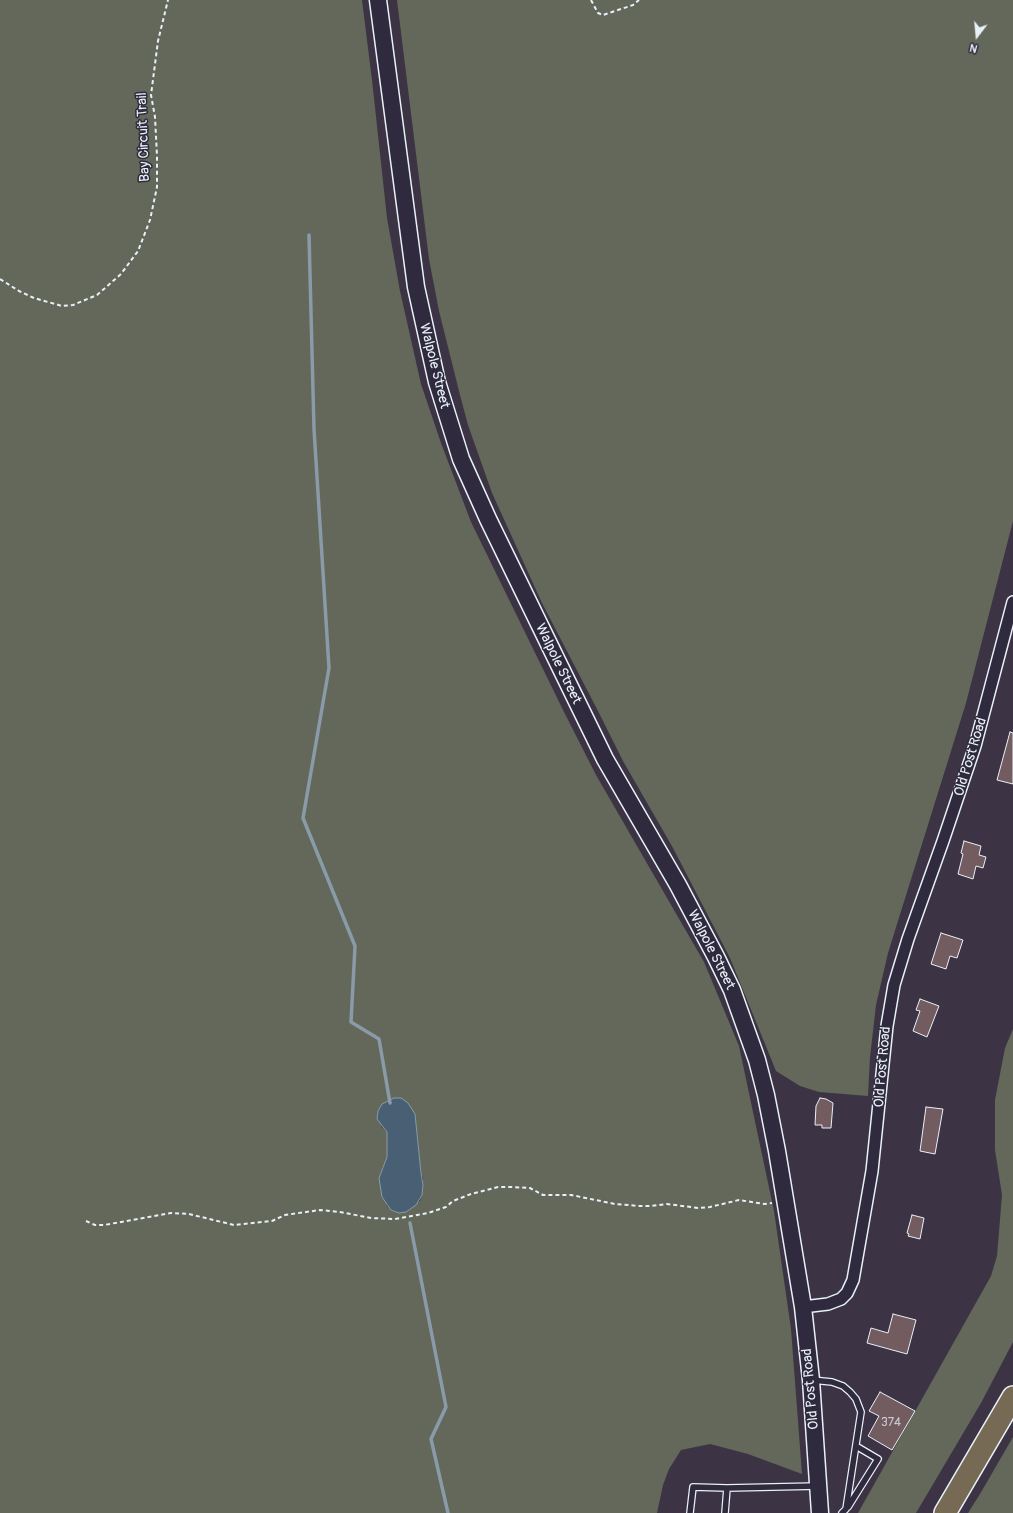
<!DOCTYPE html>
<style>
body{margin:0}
#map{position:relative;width:1013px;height:1513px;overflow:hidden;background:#3c3444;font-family:Pangolin,sans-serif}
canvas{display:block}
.north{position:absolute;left:957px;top:16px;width:40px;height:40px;-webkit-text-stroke:3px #2f2a3d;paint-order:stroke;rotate:196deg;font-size:11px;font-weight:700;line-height:16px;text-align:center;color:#e8f1f8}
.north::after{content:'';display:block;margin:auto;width:14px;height:18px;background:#e8f1f8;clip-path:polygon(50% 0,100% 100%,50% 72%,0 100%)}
</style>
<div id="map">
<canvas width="1013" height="1513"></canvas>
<div class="north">N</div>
</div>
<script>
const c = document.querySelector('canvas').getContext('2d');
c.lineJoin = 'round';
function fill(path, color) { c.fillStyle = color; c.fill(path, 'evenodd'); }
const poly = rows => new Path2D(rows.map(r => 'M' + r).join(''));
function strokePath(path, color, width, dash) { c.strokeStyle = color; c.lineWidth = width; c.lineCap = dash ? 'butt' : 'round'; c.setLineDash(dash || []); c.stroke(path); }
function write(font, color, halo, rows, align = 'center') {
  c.font = font + ' Pangolin,sans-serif'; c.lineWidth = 3; c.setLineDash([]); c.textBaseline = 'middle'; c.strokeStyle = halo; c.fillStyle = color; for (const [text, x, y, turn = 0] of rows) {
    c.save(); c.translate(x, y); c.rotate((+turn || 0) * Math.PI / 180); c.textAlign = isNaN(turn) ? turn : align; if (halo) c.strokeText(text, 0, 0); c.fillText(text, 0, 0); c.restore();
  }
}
fill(poly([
 [0,0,362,0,372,80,387,218,400,291,421,384,441,443,471,522,564,712,596,775,704,962,739,1046,774,1211,791,1329,802,1474,748,1454,710,1444,681,1450,669,1469,663,1485,657,1513,0,1513],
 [415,1114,421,1173,423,1178,422,1195,420,1201,395,1212,387,1206,382,1169,387,1157,387,1132,381,1126],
 [397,0,1013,0,1013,521,966,703,888,953,876,1005,870,1057,868,1096,819,1092,800,1086,776,1071,730,958,673,848,623,761,599,713,542,603,492,493,468,425,460,395,439,311,429,259],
 [1013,1029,1013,1342,981,1403,916,1513,858,1513,991,1276,997,1256,1002,1195,995,1150,995,1100,1005,1048],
 [1013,1437,1013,1513,968,1513,980,1494]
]), '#63685a');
const water = poly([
 [394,1098,401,1098,408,1103,415,1114,421,1173,423,1185,422,1195,416,1205,406,1212,399,1213,391,1210,382,1197,379,1178,387,1157,387,1132,377,1119,378,1111,382,1104,394,1098]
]);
fill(water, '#496074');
strokePath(water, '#899aa9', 1);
strokePath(poly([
 [309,235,314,429,329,668,303,818,355,946,351,1022,379,1039,390,1103],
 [410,1223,446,1407,431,1439,448,1513]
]), '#899aa9', 3.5);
const building = poly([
 [1010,732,1013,733,1013,784,997,780,1010,732],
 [964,841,981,846,979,855,986,857,983,868,976,866,973,879,958,874,963,854,961,853,964,841],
 [941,933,963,940,957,958,950,956,946,969,931,964,941,933],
 [920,999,939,1006,927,1037,913,1031,920,1011,916,1010,920,999],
 [820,1098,826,1099,833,1103,831,1128,822,1128,822,1125,815,1125,816,1106,820,1098],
 [926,1107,943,1109,935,1154,920,1151,926,1107],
 [912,1215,924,1218,920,1239,908,1236,909,1234,907,1233,912,1215],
 [893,1314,916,1320,907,1354,867,1343,871,1328,888,1333,893,1314],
 [880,1392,915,1411,892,1450,868,1436,879,1416,869,1411,880,1392]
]);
fill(building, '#725c60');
strokePath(building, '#e8f1f8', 1);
const service = poly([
 [812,1380,832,1382,843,1386,850,1392,856,1399,861,1412,846,1509,842,1513],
 [848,1507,878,1459,856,1446],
 [690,1513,693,1487,727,1488,818,1486],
 [725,1513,727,1488]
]);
const minor = poly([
 [803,1307,828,1304,841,1299,847,1293,853,1280,872,1171,887,1026,894,985,908,939,943,841,975,746,1013,602]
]);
const secondary = poly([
 [378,0,416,287,437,382,461,459,488,519,605,759,678,885,716,957,732,990,757,1060,766,1095,777,1151,803,1307,811,1380,820,1513]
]);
const motorway = poly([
 [945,1513,1013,1397]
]);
strokePath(service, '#e8f1f8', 8);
strokePath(minor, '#e8f1f8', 14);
strokePath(secondary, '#e8f1f8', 19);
strokePath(motorway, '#e8f1f8', 24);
strokePath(poly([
 [591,0,598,13,603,15,633,5,639,0],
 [0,279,19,291,34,298,62,306,73,305,97,295,121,274,138,251,150,220,157,187,157,156,155,117,151,95,158,41,168,0],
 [86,1221,95,1225,104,1225,171,1213,189,1214,234,1225,272,1221,285,1215,320,1210,340,1212,371,1218,395,1219,428,1213,446,1207,453,1201,471,1194,498,1187,512,1187,530,1188,543,1195,571,1195,615,1204,640,1206,651,1206,667,1204,698,1208,710,1207,739,1200,764,1204,772,1203]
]), '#e8f1f8', 2, [4, 3]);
strokePath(service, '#2f2a3d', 5.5);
strokePath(minor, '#2f2a3d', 11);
strokePath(secondary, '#2f2a3d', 16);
strokePath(motorway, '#766a54', 21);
write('12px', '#caccd2', null, [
 ["374",891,1423]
]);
write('14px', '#e8f1f8', '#2f2a3d', [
 ["Bay Circuit Trail",144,137,-92],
 ["Walpole Street",434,366,76],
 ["Walpole Street",558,664,64],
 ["Old Post Road",971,757,-73],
 ["Walpole Street",711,950,63],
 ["Old Post Road",883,1067,-85],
 ["Old Post Road",811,1389,-95]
]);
</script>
